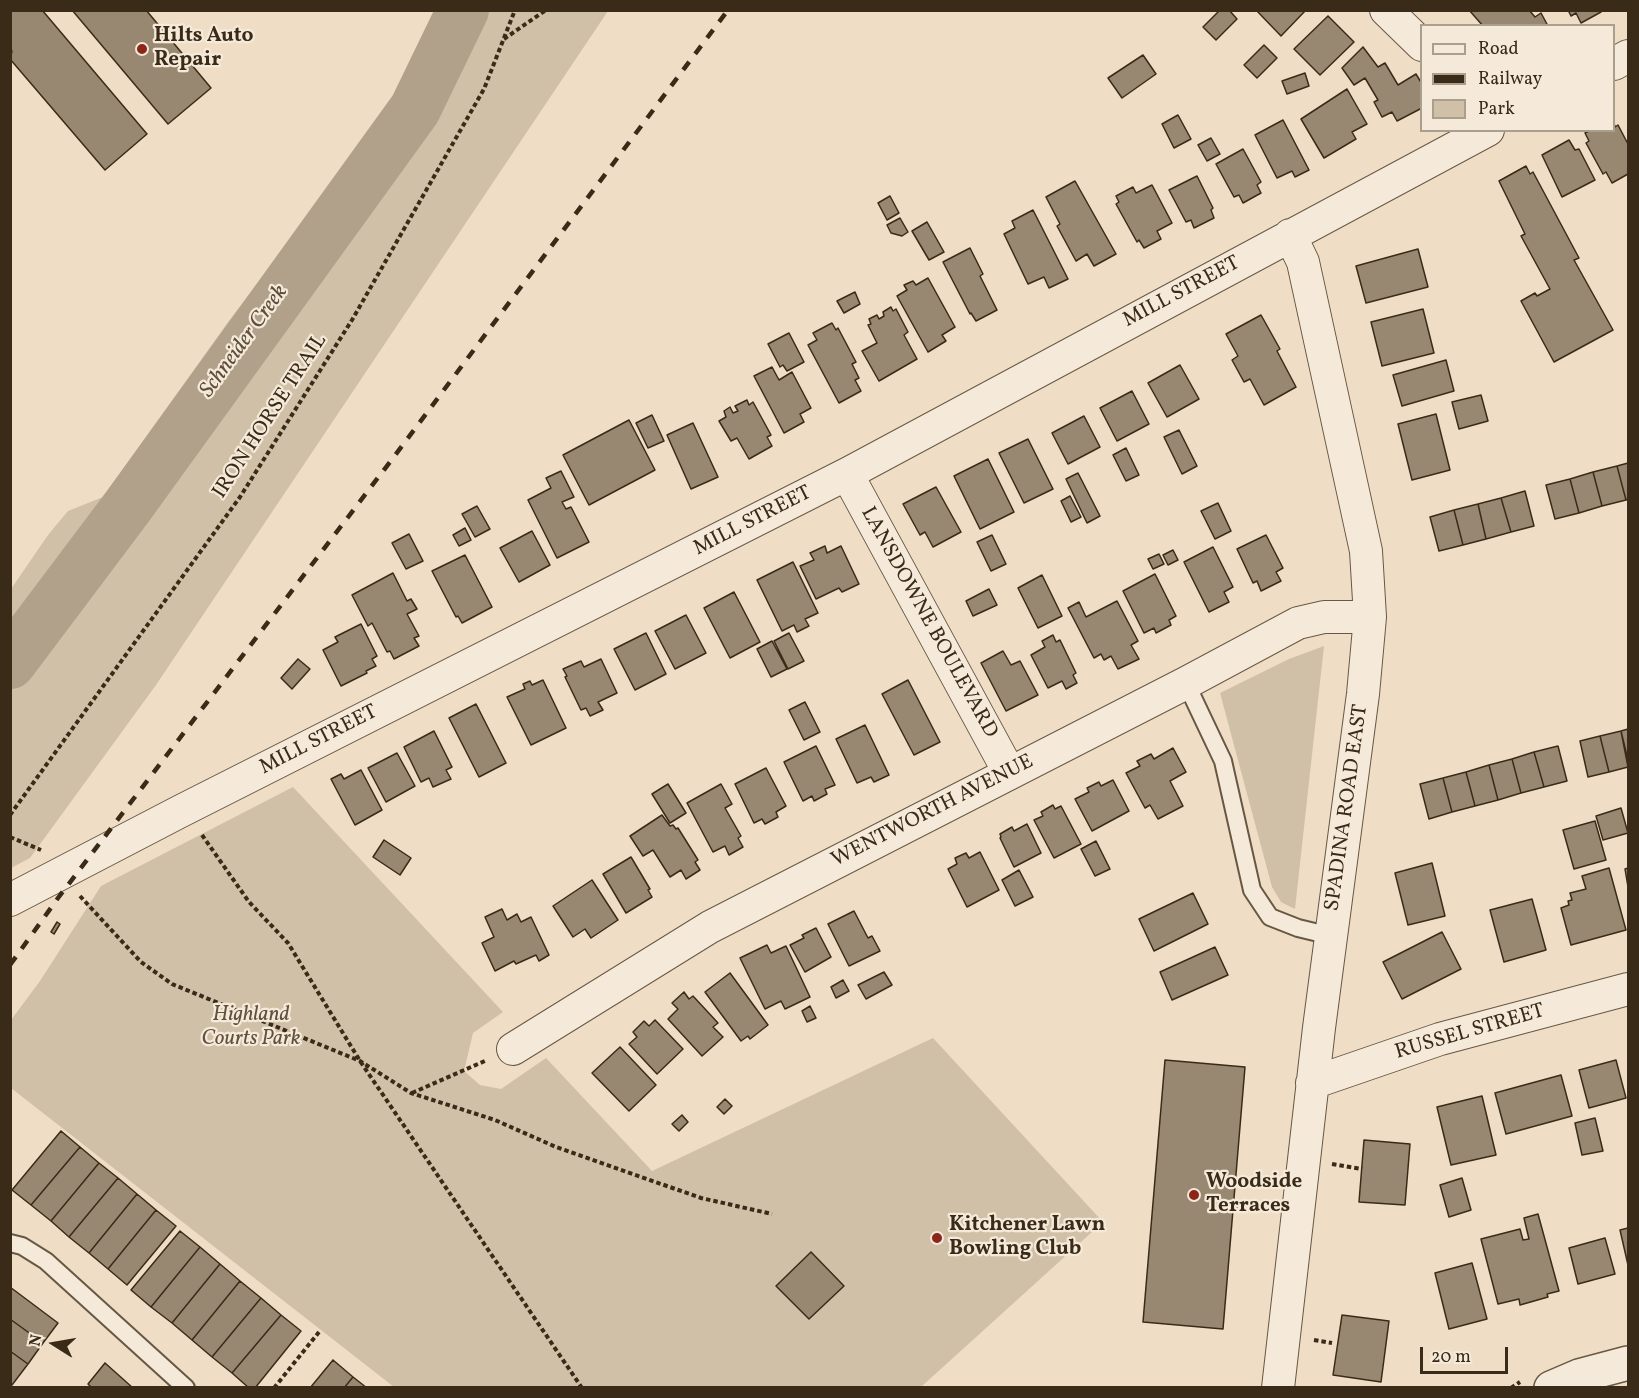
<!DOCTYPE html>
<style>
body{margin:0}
#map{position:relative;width:1639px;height:1398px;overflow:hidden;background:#efdec5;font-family:Vollkorn,serif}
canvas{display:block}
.frame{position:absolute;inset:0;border:12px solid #3a2b19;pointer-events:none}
.legend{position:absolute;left:1420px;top:24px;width:195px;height:108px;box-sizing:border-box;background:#f5ead9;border:2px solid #aa9e8c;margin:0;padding:8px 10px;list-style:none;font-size:18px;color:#3a2b19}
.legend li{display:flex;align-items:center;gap:12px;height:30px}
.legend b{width:30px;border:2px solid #aa9e8c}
.north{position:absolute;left:24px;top:1314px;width:60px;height:60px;-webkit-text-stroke:4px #f5ead9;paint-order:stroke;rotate:281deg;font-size:16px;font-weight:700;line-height:24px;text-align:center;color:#3a2b19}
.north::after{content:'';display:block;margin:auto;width:21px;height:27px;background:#3a2b19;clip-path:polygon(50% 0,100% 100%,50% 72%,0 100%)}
.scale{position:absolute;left:1420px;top:1347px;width:88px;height:27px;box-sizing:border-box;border:3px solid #3a2b19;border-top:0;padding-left:8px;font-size:18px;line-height:21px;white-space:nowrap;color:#3a2b19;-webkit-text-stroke:4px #f5ead9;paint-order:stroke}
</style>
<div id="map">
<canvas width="1639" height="1398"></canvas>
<div class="frame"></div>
<ul class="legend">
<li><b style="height:8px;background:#f5ead9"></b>Road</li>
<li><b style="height:8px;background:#3a2b19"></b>Railway</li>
<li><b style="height:16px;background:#d0c0a8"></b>Park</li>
</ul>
<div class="north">N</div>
<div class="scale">20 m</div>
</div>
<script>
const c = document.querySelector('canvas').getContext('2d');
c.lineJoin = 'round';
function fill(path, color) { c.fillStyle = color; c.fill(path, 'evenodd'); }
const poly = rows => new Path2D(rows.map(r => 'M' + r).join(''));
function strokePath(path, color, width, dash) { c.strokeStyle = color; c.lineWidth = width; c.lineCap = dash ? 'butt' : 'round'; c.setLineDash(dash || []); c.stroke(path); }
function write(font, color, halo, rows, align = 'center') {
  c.font = font + ' Vollkorn,serif'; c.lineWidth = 4.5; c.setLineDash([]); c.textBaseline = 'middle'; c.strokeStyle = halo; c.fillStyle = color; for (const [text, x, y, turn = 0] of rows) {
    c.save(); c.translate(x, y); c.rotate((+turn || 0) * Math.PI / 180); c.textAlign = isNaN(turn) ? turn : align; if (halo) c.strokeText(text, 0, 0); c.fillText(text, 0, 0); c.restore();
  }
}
fill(poly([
 [442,11,608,11,156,685,30,858,11,868,11,589,48,535,68,511,103,497,228,322,280,254,405,82,427,47],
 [1324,646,1295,909,1281,902,1272,887,1220,693,1289,659],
 [293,787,503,1012,473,1033,464,1071,480,1085,501,1089,546,1058,652,1171,933,1038,1103,1222,921,1387,394,1387,11,1088,11,1020,40,981,101,886]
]), '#d0c0a8');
strokePath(poly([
 [10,663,128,506,415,109,463,10]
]), '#b1a18b', 52);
const building = poly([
 [10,10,42,10,147,134,105,170,10,59,12,51,10,49,10,10],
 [72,10,146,10,211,88,168,124,72,10],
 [1220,10,1229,10,1237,19,1216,40,1203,27,1220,10],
 [1256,10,1306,10,1281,36,1256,10],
 [1469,10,1529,10,1535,17,1541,13,1548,26,1483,26,1469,10],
 [1568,10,1600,10,1601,12,1581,23,1576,13,1571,16,1568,10],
 [1328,16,1354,42,1320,75,1294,49,1328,16],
 [1264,45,1277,58,1257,78,1244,65,1264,45],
 [1363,47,1378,67,1385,63,1398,85,1416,74,1422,84,1422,108,1397,121,1392,112,1382,117,1374,102,1378,100,1365,78,1354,85,1342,68,1363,47],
 [1143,55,1156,74,1122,98,1108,78,1143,55],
 [1305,73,1309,86,1287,94,1282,81,1305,73],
 [1347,89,1367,124,1352,132,1356,139,1324,158,1301,119,1347,89],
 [1178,115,1191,139,1174,148,1162,124,1178,115],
 [1283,120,1309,170,1295,177,1292,171,1277,178,1255,135,1283,120],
 [1614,123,1615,127,1618,125,1628,144,1628,174,1612,183,1606,172,1603,174,1586,143,1589,141,1585,133,1591,130,1614,130,1614,123],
 [1211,138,1220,154,1207,161,1198,145,1211,138],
 [1569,140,1575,150,1579,149,1595,180,1562,197,1542,155,1569,140],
 [1243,149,1261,182,1257,185,1261,193,1243,203,1239,195,1234,197,1216,164,1243,149],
 [1526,166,1530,174,1533,172,1579,258,1574,260,1613,330,1554,362,1521,301,1535,293,1537,296,1550,289,1521,236,1525,234,1499,181,1526,166],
 [1197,176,1213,208,1211,210,1214,218,1194,228,1191,220,1186,222,1169,190,1197,176],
 [1075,181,1116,254,1094,266,1087,254,1076,261,1057,226,1060,224,1046,197,1075,181],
 [1152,185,1172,223,1157,231,1161,239,1144,248,1139,240,1137,242,1116,204,1119,202,1116,196,1133,187,1136,193,1152,185],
 [890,196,899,213,887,220,878,203,890,196],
 [1033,210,1068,279,1049,288,1044,277,1028,284,1004,234,1015,228,1012,221,1033,210],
 [900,218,908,232,902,236,891,233,887,225,900,218],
 [927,222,944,252,929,260,912,231,927,222],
 [970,248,983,274,980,276,997,310,976,321,971,313,970,314,943,262,970,248],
 [1418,249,1428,287,1366,303,1356,266,1418,249],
 [928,278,955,327,942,335,946,341,928,352,897,296,907,290,904,285,913,281,916,285,928,278],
 [855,292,860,304,844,313,837,301,855,292],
 [891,307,893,311,896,309,908,332,904,335,917,359,879,381,862,351,877,343,868,325,871,324,869,319,877,315,879,319,884,316,883,312,891,307],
 [1423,309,1434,353,1382,366,1371,322,1423,309],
 [1261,315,1280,349,1277,351,1296,387,1264,405,1250,379,1244,382,1232,360,1238,356,1226,334,1261,315],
 [832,323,836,330,838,328,856,362,852,364,859,378,855,380,861,391,839,403,808,345,817,340,813,333,832,323],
 [789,333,804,362,787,371,783,365,780,367,768,344,789,333],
 [1446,360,1454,391,1402,406,1393,375,1446,360],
 [1180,365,1199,399,1167,417,1148,383,1180,365],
 [772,367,779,380,792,372,811,408,800,414,804,422,784,433,754,376,772,367],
 [1132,391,1149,424,1117,441,1100,408,1132,391],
 [1481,395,1488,421,1459,429,1452,402,1481,395],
 [747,400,749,405,753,402,771,435,767,437,772,446,749,459,737,438,731,441,719,421,726,417,724,411,730,407,733,413,738,411,735,406,747,400],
 [1436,414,1450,470,1412,480,1398,424,1436,414],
 [652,415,664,441,648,448,636,423,652,415],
 [1084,416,1100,447,1068,464,1052,433,1084,416],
 [629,420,655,470,589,505,563,455,629,420],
 [693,423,718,477,691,489,667,435,693,423],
 [1179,430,1197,466,1182,474,1164,437,1179,430],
 [1028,439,1053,489,1024,503,999,453,1028,439],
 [1126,448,1139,475,1126,481,1113,455,1126,448],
 [988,459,1014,512,980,529,954,476,988,459],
 [1628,463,1628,499,1626,500,1617,466,1628,463],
 [1617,466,1626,500,1602,506,1593,472,1617,466],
 [561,471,574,497,562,502,566,509,571,507,589,542,557,558,528,500,551,488,546,478,561,471],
 [1593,472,1602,506,1579,513,1570,479,1593,472],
 [1078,473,1100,516,1087,523,1066,479,1078,473],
 [1570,479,1579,513,1555,519,1546,485,1570,479],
 [936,487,961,532,933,547,925,532,920,535,903,504,936,487],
 [1525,491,1534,526,1511,532,1501,498,1525,491],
 [1070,496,1081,517,1071,522,1061,501,1070,496],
 [1501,498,1511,532,1486,539,1478,504,1501,498],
 [1218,503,1231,531,1215,539,1201,511,1218,503],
 [1478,504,1486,539,1463,545,1454,510,1478,504],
 [477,506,490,529,475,537,462,514,477,506],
 [1454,510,1463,545,1439,551,1430,517,1454,510],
 [465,528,471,540,459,546,453,535,465,528],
 [532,531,550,565,519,582,500,548,532,531],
 [409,534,423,561,406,569,392,543,409,534],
 [992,535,1006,564,991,571,977,542,992,535],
 [1266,535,1283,568,1276,572,1281,581,1261,591,1257,581,1253,583,1237,549,1266,535],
 [825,546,827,553,841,546,859,584,842,592,839,588,816,599,800,566,814,560,810,553,825,546],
 [1213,547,1233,587,1224,592,1229,602,1209,612,1184,562,1213,547],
 [1173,550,1178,560,1168,565,1163,555,1173,550],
 [1159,554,1164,564,1153,569,1148,559,1159,554],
 [465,555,492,607,462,623,458,616,456,617,432,571,465,555],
 [793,562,818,613,805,619,809,626,797,632,794,625,782,631,757,580,793,562],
 [393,573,407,601,411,599,417,609,407,614,419,636,414,638,419,646,394,659,390,651,387,652,372,623,368,626,352,595,393,573],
 [1155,574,1176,616,1169,620,1171,625,1156,633,1154,628,1144,633,1123,591,1155,574],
 [1042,575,1062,616,1038,628,1018,588,1042,575],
 [989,589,997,605,973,616,966,601,989,589],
 [734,592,760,642,730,658,704,608,734,592],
 [1117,601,1138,641,1131,645,1139,659,1118,669,1111,656,1104,660,1101,654,1094,658,1068,608,1079,602,1086,617,1117,601],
 [686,615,706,653,675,669,655,631,686,615],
 [361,624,377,656,372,659,376,666,366,671,367,673,341,686,323,650,338,642,335,637,361,624],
 [646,633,666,674,635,690,614,649,646,633],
 [789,633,804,661,788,669,774,641,789,633],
 [1053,635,1056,642,1060,640,1076,673,1073,675,1077,683,1066,689,1062,681,1048,688,1031,655,1045,647,1042,641,1053,635],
 [772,641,787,669,771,677,757,649,772,641],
 [1003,651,1011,665,1020,661,1038,695,1006,711,981,663,1003,651],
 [298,659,310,669,292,689,281,678,298,659],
 [601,659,617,693,598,702,603,710,590,716,586,708,581,710,565,677,567,676,563,669,581,661,584,667,601,659],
 [543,680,566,728,531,745,507,697,525,689,523,684,530,681,532,685,543,680],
 [908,680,940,742,914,755,882,694,908,680],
 [805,702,820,732,804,740,789,710,805,702],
 [476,704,506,763,479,777,449,718,476,704],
 [865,725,889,775,874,782,871,777,857,783,836,739,865,725],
 [1628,729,1628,760,1621,731,1628,729],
 [434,731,452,767,446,770,451,779,433,787,429,778,421,782,404,747,434,731],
 [1621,731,1628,767,1609,772,1600,736,1621,731],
 [1600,736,1609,772,1588,777,1580,741,1600,736],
 [816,746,835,785,825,789,827,794,814,801,812,796,803,801,784,762,816,746],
 [1558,746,1567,781,1544,787,1534,752,1558,746],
 [1173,748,1186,772,1170,781,1183,806,1158,819,1150,805,1145,808,1126,773,1140,766,1137,761,1151,754,1154,759,1173,748],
 [1534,752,1544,787,1521,793,1512,759,1534,752],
 [397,753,415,786,386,802,368,768,397,753],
 [1512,759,1521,793,1498,800,1489,765,1512,759],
 [1489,765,1498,800,1475,806,1466,772,1489,765],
 [766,768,786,806,776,812,778,817,765,824,762,819,754,823,735,784,766,768],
 [361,770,382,810,355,825,331,779,341,774,344,779,361,770],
 [1466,772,1475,806,1452,812,1443,778,1466,772],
 [1443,778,1452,812,1429,819,1420,784,1443,778],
 [1113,780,1129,811,1092,831,1075,799,1089,792,1087,788,1099,782,1101,786,1113,780],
 [668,784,686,813,670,823,652,794,668,784],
 [721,784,732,804,725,808,741,836,738,838,743,847,729,855,725,846,713,852,687,803,721,784],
 [1053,805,1055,809,1061,806,1081,844,1054,858,1034,820,1043,816,1041,812,1053,805],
 [1621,808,1628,833,1603,840,1596,816,1621,808],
 [662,815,670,826,673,825,676,829,678,828,698,860,695,862,700,870,686,879,681,870,670,877,653,850,643,856,630,836,662,815],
 [1595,821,1606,860,1574,869,1563,830,1595,821],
 [1027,824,1041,853,1014,867,1000,838,1001,837,1000,834,1012,827,1014,831,1027,824],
 [384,840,411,858,400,875,373,857,384,840],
 [1096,841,1110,869,1095,876,1081,849,1096,841],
 [980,852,999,890,967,907,948,869,957,864,955,858,966,853,969,858,980,852],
 [631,857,650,889,648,890,652,897,626,913,603,874,631,857],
 [1432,863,1445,916,1408,925,1395,873,1432,863],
 [1609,868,1626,930,1571,945,1561,908,1569,905,1568,901,1572,900,1570,893,1586,889,1582,876,1609,868],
 [1628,868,1628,887,1625,869,1628,868],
 [1019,870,1033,897,1015,906,1002,880,1019,870],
 [592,880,618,920,591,938,585,929,573,937,553,906,592,880],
 [1193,893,1208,924,1154,951,1139,919,1193,893],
 [1532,899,1546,950,1504,962,1490,910,1532,899],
 [502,909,507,920,517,914,521,922,531,917,549,955,539,961,536,955,516,964,514,961,495,971,482,943,494,937,485,917,502,909],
 [854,911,868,938,872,936,880,951,849,966,828,924,854,911],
 [57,922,60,924,54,934,51,932,57,922],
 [816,928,831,957,805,972,790,945,804,938,802,935,816,928],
 [1442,932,1461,969,1402,999,1383,962,1442,932],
 [767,945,771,953,786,946,810,997,785,1009,781,1001,765,1009,740,958,767,945],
 [1215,947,1228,975,1172,1000,1160,972,1215,947],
 [884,972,892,985,866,999,858,985,884,972],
 [730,973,768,1025,750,1039,748,1036,741,1041,705,992,730,973],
 [843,980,849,991,836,998,831,987,843,980],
 [684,992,689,999,693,996,718,1023,713,1027,723,1037,702,1056,668,1019,678,1009,672,1003,684,992],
 [810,1006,816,1018,807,1022,802,1011,810,1006],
 [655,1020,683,1049,657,1074,629,1044,637,1037,633,1032,644,1021,649,1026,655,1020],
 [620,1047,656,1085,629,1111,592,1073,620,1047],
 [1165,1060,1245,1067,1223,1329,1143,1322,1165,1060],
 [1616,1060,1626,1098,1589,1108,1579,1070,1616,1060],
 [1561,1075,1572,1116,1506,1134,1495,1093,1561,1075],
 [1482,1096,1496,1155,1451,1165,1437,1107,1482,1096],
 [725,1099,732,1106,724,1114,717,1107,725,1099],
 [682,1115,688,1122,679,1131,672,1124,682,1115],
 [1595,1118,1603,1151,1582,1155,1575,1123,1595,1118],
 [61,1131,80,1147,31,1205,12,1190,61,1131],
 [1364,1140,1410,1144,1405,1205,1359,1202,1364,1140],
 [80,1147,99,1163,51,1221,31,1205,80,1147],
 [99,1163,118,1178,69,1237,51,1221,99,1163],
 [118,1178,137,1194,89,1253,69,1237,118,1178],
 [1462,1178,1471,1210,1449,1217,1440,1185,1462,1178],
 [137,1194,156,1210,108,1269,89,1253,137,1194],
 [156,1210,176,1226,127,1285,108,1269,156,1210],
 [1538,1214,1559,1291,1547,1294,1548,1297,1520,1305,1519,1299,1498,1304,1481,1239,1520,1229,1523,1240,1529,1239,1524,1218,1538,1214],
 [1628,1228,1628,1265,1620,1230,1628,1228],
 [180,1231,200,1247,151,1307,131,1290,180,1231],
 [1605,1238,1615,1274,1578,1284,1569,1248,1605,1238],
 [200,1247,220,1264,172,1323,151,1307,200,1247],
 [811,1252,844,1286,809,1319,776,1286,811,1252],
 [1472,1263,1487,1319,1449,1329,1435,1273,1472,1263],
 [220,1264,240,1281,192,1340,172,1323,220,1264],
 [240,1281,261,1298,212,1357,192,1340,240,1281],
 [10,1287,58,1323,43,1343,10,1319,10,1287],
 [261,1298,281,1315,232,1373,212,1357,261,1298],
 [281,1315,301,1331,255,1388,249,1388,232,1373,281,1315],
 [1342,1315,1389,1321,1381,1382,1333,1375,1342,1315],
 [10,1319,43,1343,28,1364,10,1351,10,1319],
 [10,1351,28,1364,12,1385,10,1384,10,1351],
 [333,1360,353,1377,344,1388,310,1388,333,1360],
 [105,1363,133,1388,92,1388,88,1384,105,1363],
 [353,1377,367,1388,344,1388,353,1377]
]);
fill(building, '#988872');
strokePath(building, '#3a2b19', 1.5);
const service = poly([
 [1186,683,1223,761,1252,890,1270,917,1298,928,1331,936],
 [10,1243,22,1246,46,1261,186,1388]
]);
const minor = poly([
 [1386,10,1422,45],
 [1614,64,1628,56],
 [847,474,1009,772],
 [10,900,179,812,847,474,1488,130],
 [513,1049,710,927,1186,683,1298,623,1324,617,1370,617],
 [1312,1083,1440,1039,1628,989],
 [1278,1388,1319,1028,1363,694,1370,617,1366,551,1303,262,1290,235]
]);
const tertiary = poly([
 [1551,1388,1579,1376,1628,1363]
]);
strokePath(service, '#675844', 20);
strokePath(minor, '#675844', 34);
strokePath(tertiary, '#675844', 36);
strokePath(poly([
 [504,39,546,10],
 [10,815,240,497,352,320,484,89,515,10],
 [202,835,249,902,288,943,360,1061,582,1388],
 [10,837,41,850],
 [80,896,141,962,172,984,360,1061,411,1093,495,1120,556,1147,701,1198,772,1214],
 [412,1093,487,1060],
 [1332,1164,1362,1169],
 [1233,1209,1263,1210],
 [1314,1340,1332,1343],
 [274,1388,319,1332],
 [1511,1388,1520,1382]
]), '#3a2b19', 4, [4.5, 3]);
strokePath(service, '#f5ead9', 16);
strokePath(minor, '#f5ead9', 32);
strokePath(tertiary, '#f5ead9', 33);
strokePath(poly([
 [10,965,58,898,393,458,728,10]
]), '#3a2b19', 4.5, [10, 10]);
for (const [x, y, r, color] of [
 [142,49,6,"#8f2418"],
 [1194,1195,6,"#8f2418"],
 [937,1238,6,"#8f2418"]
]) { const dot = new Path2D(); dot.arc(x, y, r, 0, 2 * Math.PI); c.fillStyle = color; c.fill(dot); strokePath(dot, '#f5ead9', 2); }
write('bold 21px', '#3a2b19', '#f5ead9', [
 ["Hilts Auto",154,37],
 ["Repair",154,61],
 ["Woodside",1206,1183],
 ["Terraces",1206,1207],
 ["Kitchener Lawn",949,1226],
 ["Bowling Club",949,1250]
], 'left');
write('21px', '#3a2b19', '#f5ead9', [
 ["MILL STREET",1182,293,-28],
 ["IRON HORSE TRAIL",271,417,-57],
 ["MILL STREET",753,522,-27],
 ["LANSDOWNE BOULEVARD",928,623,61],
 ["MILL STREET",319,741,-27],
 ["SPADINA ROAD EAST",1348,808,-82],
 ["WENTWORTH AVENUE",933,812,-27],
 ["RUSSEL STREET",1470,1033,-16]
]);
write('italic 21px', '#60503d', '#f5ead9', [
 ["Highland",251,1016],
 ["Courts Park",251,1040]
]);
write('italic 22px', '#5e4e3b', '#f5ead9', [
 ["Schneider Creek",245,342,-54]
]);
</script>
